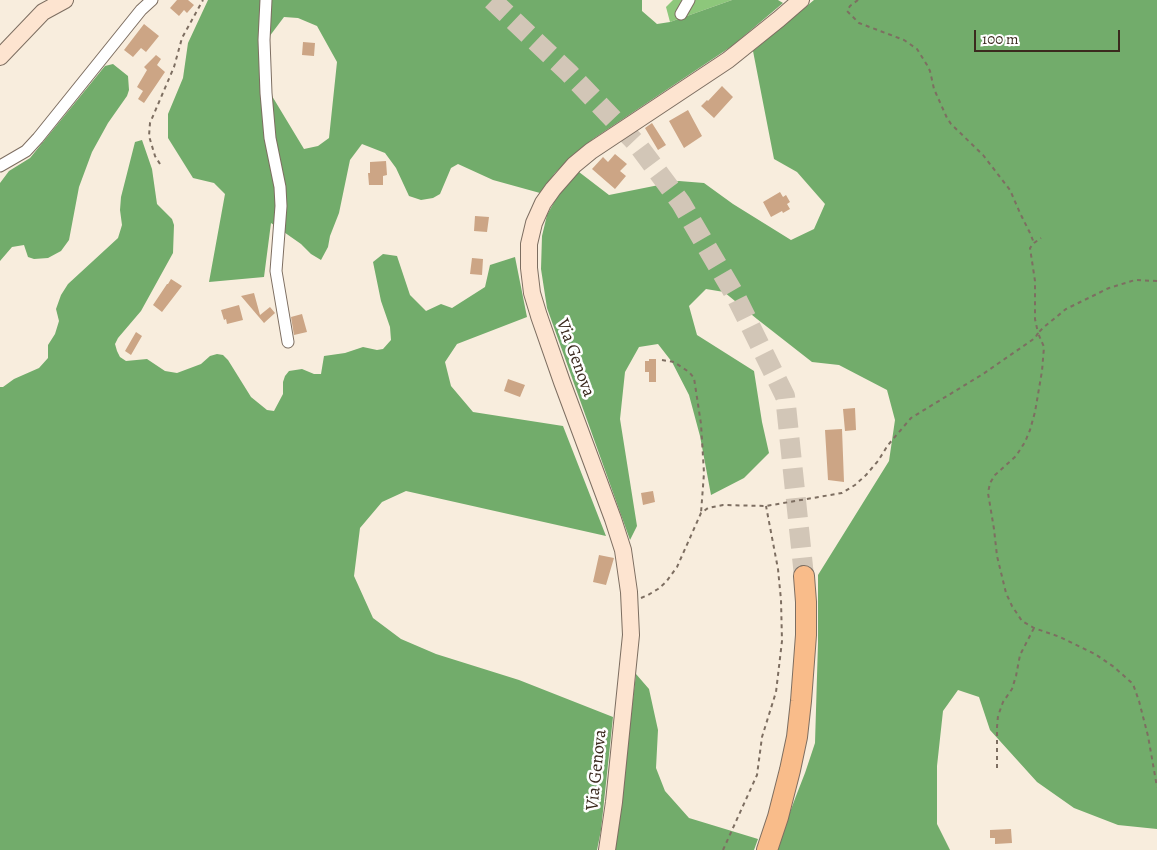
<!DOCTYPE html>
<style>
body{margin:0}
#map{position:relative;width:1157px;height:850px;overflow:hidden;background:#f8eddd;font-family:Alegreya,serif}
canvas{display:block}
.scale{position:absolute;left:974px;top:30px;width:146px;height:22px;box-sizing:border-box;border:2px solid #3b2a1e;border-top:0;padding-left:6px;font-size:15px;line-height:18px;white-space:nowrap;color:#3b2a1e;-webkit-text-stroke:4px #fff;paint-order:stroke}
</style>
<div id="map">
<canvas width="1157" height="850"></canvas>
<div class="scale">100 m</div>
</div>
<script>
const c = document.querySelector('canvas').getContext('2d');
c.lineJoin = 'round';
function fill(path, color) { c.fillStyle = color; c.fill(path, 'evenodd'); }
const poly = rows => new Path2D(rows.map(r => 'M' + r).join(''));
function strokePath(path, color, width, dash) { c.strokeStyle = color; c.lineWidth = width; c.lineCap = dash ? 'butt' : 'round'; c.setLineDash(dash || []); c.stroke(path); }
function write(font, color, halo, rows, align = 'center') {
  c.font = font + ' Alegreya,serif'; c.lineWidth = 5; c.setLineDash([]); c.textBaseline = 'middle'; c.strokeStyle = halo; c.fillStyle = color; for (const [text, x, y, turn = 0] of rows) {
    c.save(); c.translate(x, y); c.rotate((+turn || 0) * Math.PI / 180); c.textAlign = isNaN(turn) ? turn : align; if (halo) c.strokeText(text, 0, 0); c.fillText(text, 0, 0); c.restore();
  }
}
fill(poly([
 [673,0,732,0,670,22,666,7]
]), '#8dc77b');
fill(poly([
 [208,0,642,0,642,11,657,24,670,22,732,0,778,0,783,3,732,46,593,139,571,157,555,173,540,193,493,180,458,164,451,168,440,194,433,198,421,200,409,196,396,168,385,153,362,144,350,160,339,213,330,236,328,247,321,260,311,254,301,244,271,223,264,277,209,282,225,194,214,183,193,178,168,138,168,114,183,78,188,43],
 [284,17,298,18,317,26,337,62,329,138,318,146,304,149,272,96,269,37],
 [814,0,1157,0,1157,829,1118,825,1074,808,1037,782,990,730,979,697,958,690,943,711,937,766,937,824,950,850,776,850,796,796,805,773,815,743,818,643,818,575,889,461,895,420,887,390,839,365,812,362,757,319,724,292,706,289,689,306,697,335,754,371,762,422,769,453,744,478,711,495,700,436,689,395,672,362,658,344,639,347,625,372,620,419,637,526,630,540,547,308,541,269,542,236,547,215,558,195,579,172,609,195,679,181,704,183,733,204,791,240,814,229,825,204,797,172,774,159,753,51],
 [113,64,128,76,129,90,127,96,108,123,92,152,79,187,69,240,61,251,48,258,34,259,28,257,24,245,12,247,0,261,0,183,9,171,30,158,105,66],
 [142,140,152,169,157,204,172,219,174,225,173,253,141,311,118,338,115,344,117,351,120,357,126,361,147,359,165,371,177,373,201,364,210,356,217,354,223,355,228,360,251,397,267,410,274,411,283,394,283,382,285,376,289,371,302,369,314,374,321,374,324,356,345,353,363,347,377,350,383,349,391,340,390,327,381,301,373,262,383,254,397,256,410,295,426,311,441,304,452,308,485,287,490,265,515,257,527,317,457,344,445,362,451,386,473,412,563,426,606,536,406,491,382,502,360,528,354,576,373,618,401,639,436,654,519,680,613,717,601,830,597,850,0,850,0,387,3,387,14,379,39,368,48,358,48,345,55,334,59,321,56,309,61,295,68,284,118,238,122,225,120,210,121,197,135,142],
 [636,674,649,689,658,730,656,768,665,791,689,818,758,839,754,850,615,850]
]), '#72ac6b');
fill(poly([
 [177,0,188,0,194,5,187,13,184,10,179,16,170,8],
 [144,24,159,36,146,52,141,48,133,57,124,50],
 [303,42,315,43,314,56,302,55],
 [156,55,161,59,157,65,165,72,144,103,138,99,143,91,137,87,147,70,144,67],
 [722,86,733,97,714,118,701,106,707,100,708,101],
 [688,110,702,136,684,148,669,121],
 [652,123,666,145,658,150,645,128],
 [615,154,627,164,620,171,626,176,615,189,592,169,603,157,608,162],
 [386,161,387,175,383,176,383,185,369,185,368,173,370,173,370,162],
 [780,192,783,197,786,195,790,202,787,204,790,209,783,213,782,211,771,217,763,202],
 [475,216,489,217,487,232,474,231],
 [472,258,483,259,482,275,470,274],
 [171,279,182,286,162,312,153,305,167,284,168,284],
 [254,293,260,315,270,307,275,313,264,323,241,296],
 [239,305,243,320,227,324,226,319,224,320,221,310],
 [302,314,307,332,294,335,291,317],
 [136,332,142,336,131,355,125,351],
 [649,359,656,359,656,382,649,382,649,372,645,372,645,361,649,361],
 [508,379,525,385,520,397,504,391],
 [855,408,856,430,845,431,843,409],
 [842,429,844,482,828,480,825,430],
 [653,491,655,502,643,505,641,493],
 [599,555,614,558,606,585,593,582],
 [1011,829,1012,843,995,844,995,838,990,838,990,830]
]), '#cca585');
strokePath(poly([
 [492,0,569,73,637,144,681,203,736,297,785,396,804,576]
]), '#d2c6b7', 20, [20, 10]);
const street = poly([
 [266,0,264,40,266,93,270,138,280,187,281,206,276,271,288,342],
 [681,14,689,0],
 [0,166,26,151,38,138,141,10,152,0]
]);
const secondary = poly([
 [0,57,43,12,65,0],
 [607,850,614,802,631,635,629,592,623,550,613,519,562,382,539,316,532,293,529,268,529,244,534,223,543,203,553,189,574,165,591,151,728,60,779,19,801,0]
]);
const highway = poly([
 [767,850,778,817,790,770,797,737,801,701,806,635,806,602,804,576]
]);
strokePath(street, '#7d6e61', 13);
strokePath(secondary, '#7d6e61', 18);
strokePath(highway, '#7d6e61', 22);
strokePath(poly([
 [858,0,850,6,847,11,859,23,904,40,917,49,927,65,930,71,934,89,947,118,951,124,983,155,1010,190,1020,213,1030,233,1034,243],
 [160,164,155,156,149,136,150,123,174,67,182,38,203,0],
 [1157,281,1135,280,1109,288,1066,309,1044,327,1038,333,1044,347,1042,371,1035,412,1030,430,1025,442,1016,456,995,475,990,483,988,493,994,529,997,556,1006,593,1012,606,1022,621,1034,628,1060,637,1095,654,1114,667,1133,684,1139,701,1148,736,1157,787],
 [662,360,674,362,689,372,694,378,701,424,704,473,701,513],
 [641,598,648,595,658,589,666,582,677,567,701,513,708,508,723,505,766,506,842,493,855,485,866,475,878,461,888,445,911,418,983,374,1035,338,1038,333,1035,319,1035,281,1030,248,1034,243,1041,238],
 [997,768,997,727,998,716,1003,702,1012,689,1016,676,1020,655,1034,628],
 [723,850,757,775,762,737,776,692,782,641,781,600,778,569,766,506]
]), '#7d6e61', 2, [4, 4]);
strokePath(street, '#fff', 11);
strokePath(secondary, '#fde4d0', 16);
strokePath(highway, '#f9bc8a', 20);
write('18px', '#3b2a1e', '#fff', [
 ["Via Genova",575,358,70],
 ["Via Genova",597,770,-84]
]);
</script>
